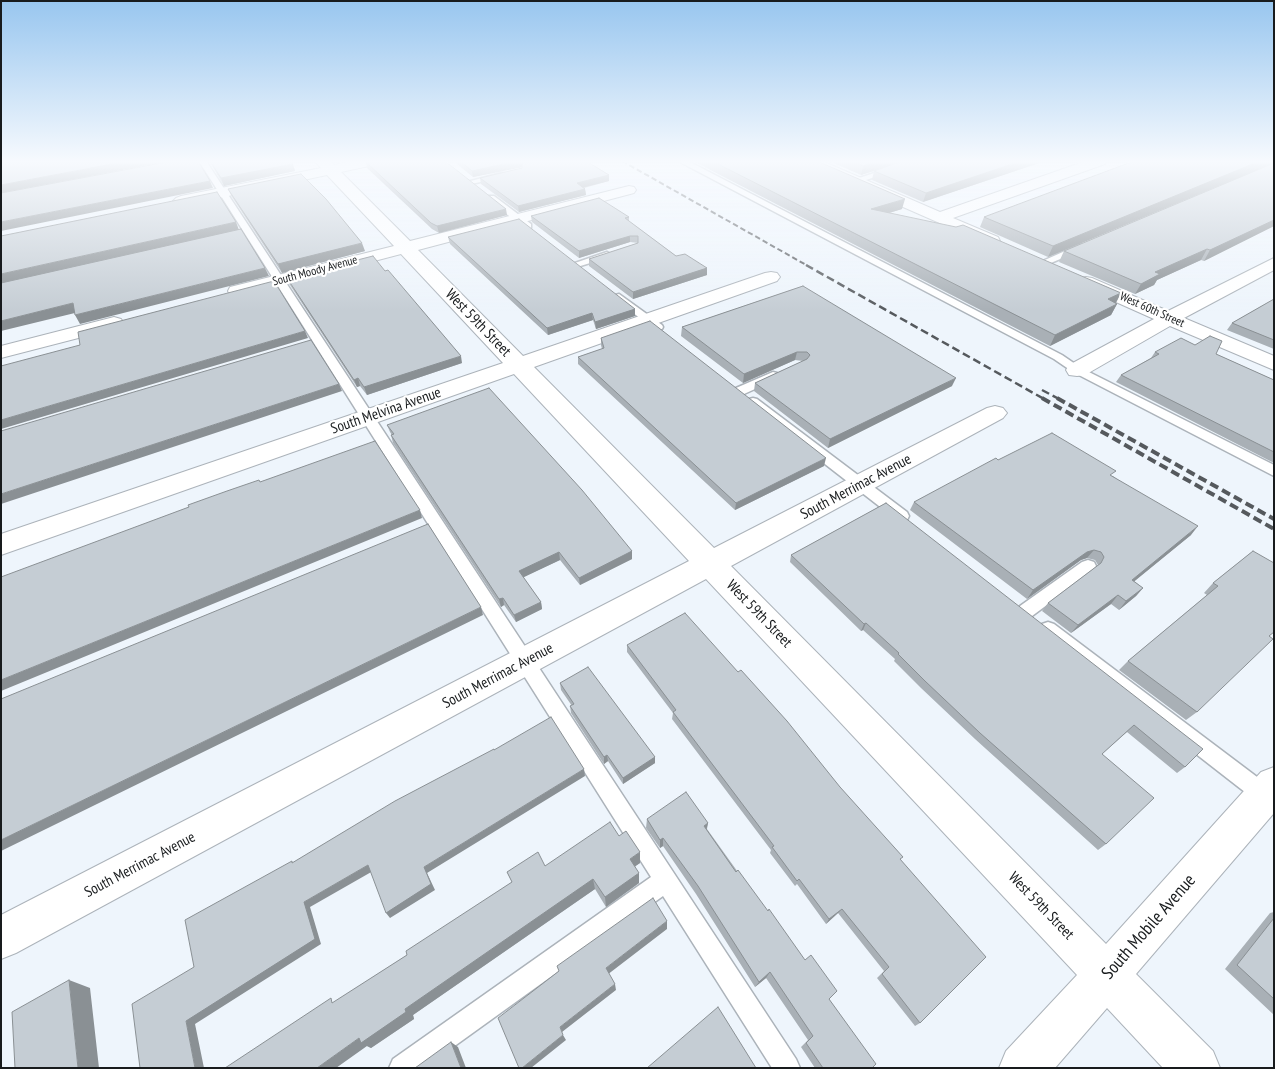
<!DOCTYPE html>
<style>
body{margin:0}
#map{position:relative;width:1275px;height:1069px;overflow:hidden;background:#eef5fc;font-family:"PT Sans Narrow",sans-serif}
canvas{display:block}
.frame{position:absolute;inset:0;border:2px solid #181b1d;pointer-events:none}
</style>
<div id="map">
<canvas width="1275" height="1069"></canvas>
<div class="frame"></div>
</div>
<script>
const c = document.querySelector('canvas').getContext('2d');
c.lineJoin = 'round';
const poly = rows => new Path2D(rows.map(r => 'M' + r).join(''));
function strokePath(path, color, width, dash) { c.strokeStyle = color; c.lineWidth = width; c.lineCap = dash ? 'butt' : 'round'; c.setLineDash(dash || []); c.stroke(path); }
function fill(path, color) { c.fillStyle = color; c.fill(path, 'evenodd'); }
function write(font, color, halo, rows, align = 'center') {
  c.font = font + ' "PT Sans Narrow",sans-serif'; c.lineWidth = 4.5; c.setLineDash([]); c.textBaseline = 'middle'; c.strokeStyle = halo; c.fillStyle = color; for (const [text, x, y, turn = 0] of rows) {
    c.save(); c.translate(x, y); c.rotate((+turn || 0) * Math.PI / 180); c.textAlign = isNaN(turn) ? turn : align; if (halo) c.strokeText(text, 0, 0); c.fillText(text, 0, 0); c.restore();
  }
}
const service = poly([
 [199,161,206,161,796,1059,800,1068,772,1068,663,896,424,1068,389,1068,393,1059,651,877,199,161],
 [678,161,688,161,1062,355,1081,368,1274,465,1274,476,1073,372,1054,359,678,161],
 [911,161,923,161,857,183,850,181,911,161],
 [501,173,504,173,504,177,471,184,467,182,501,173],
 [488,196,494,196,531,224,531,228,525,228,488,200,488,196],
 [1081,244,1084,245,1084,249,1046,265,1043,266,1038,263,1081,244],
 [607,252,612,255,610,257,577,267,572,264,607,252],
 [619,294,662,325,663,327,662,329,654,329,615,299,615,295,619,294],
 [773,372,777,373,779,376,777,379,744,394,740,395,734,391,736,388,773,372],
 [753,398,757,399,907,512,909,516,907,520,902,521,897,520,749,405,747,402,749,399,753,398],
 [1088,560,1094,562,1096,566,1094,570,1032,616,1026,618,1020,616,1018,611,1020,606,1082,562,1088,560],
 [1048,622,1054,624,1273,789,1273,803,1266,806,1259,803,1042,634,1040,629,1042,624,1048,622]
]);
const minor = poly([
 [315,161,330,161,334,165,351,161,380,161,378,164,341,172,410,241,629,186,634,187,636,190,634,193,418,250,523,356,765,273,771,272,777,273,780,277,777,281,534,367,714,548,987,408,995,406,1003,408,1007,413,1003,418,731,566,1106,944,1261,772,1274,767,1274,813,1136,974,1213,1051,1220,1068,1163,1068,1107,1008,1055,1068,999,1068,1006,1051,1077,975,706,579,16,953,1,959,1,915,689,561,514,374,1,555,1,534,503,363,401,254,237,297,230,295,228,291,230,287,394,246,327,175,181,206,176,204,173,201,176,198,181,196,321,168,315,161],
 [803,161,822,161,940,212,1086,161,1107,161,1105,164,953,218,998,237,1000,241,998,245,992,246,805,164,803,161],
 [1274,258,1274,270,1184,318,1274,356,1274,370,1170,326,1085,375,1077,376,1069,375,1066,370,1069,365,1154,319,1080,286,1077,282,1080,278,1086,277,1092,278,1168,311,1274,258],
 [114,317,121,319,124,323,121,327,1,358,1,346,114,317]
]);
strokePath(service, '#acb3ba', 3);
strokePath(minor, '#acb3ba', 2);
fill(service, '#fff');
fill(minor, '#fff');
strokePath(poly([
 [622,161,808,266]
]), '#55595d', 2, [5.5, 3]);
strokePath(poly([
 [806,265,1044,399],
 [1042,390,1059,399]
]), '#55595d', 2.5, [8, 4]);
strokePath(poly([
 [1042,398,1274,529],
 [1057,398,1274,519]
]), '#55595d', 4, [9, 4.5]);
fill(poly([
 [209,161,290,161,295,171,224,186],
 [453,161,586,161,609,175,609,181,584,188,585,189,586,195,519,212,481,184,480,178,522,168,522,167,473,177],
 [693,161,817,161,902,209,889,213,1121,293,1116,303,1117,304,1111,315,1050,346],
 [829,161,1045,161,923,202,872,180,874,171,861,175],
 [1274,161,1274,163,1048,257,980,227,984,217],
 [366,162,507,215,439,233,432,229,367,168],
 [1274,163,1274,226,1204,261,1201,260,1157,280,1154,285,1135,294,1059,262,1064,251],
 [228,189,365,251,282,273,232,197],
 [531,216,629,217,629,221,676,256,707,268,707,275,633,299,589,266,589,259,638,243,630,242,579,258,532,222],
 [448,237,635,309,635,316,596,329,593,320,548,335,450,244],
 [287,278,462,363,367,395,360,386,357,387,290,285],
 [803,286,952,386,828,448,754,391,755,383,803,361,795,360,743,383,681,336,682,327],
 [1274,299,1274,349,1227,330,1232,323],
 [601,338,824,466,735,510,578,364,578,357,602,349,601,345],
 [1155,352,1216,354,1274,380,1274,463,1116,382,1121,375,1151,358],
 [387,425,632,551,632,559,580,585,560,560,523,577,541,602,542,609,516,622,504,605,501,607,393,443,391,435,392,435,390,432],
 [998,460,1113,476,1191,535,1134,581,1143,588,1136,596,1119,610,1111,604,1071,633,1042,611,1048,603,1097,566,1098,565,1095,560,1087,558,1081,560,1027,599,910,510,914,502],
 [886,503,1185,767,1177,773,1127,732,1102,754,1106,844,1098,850,975,739,921,688,894,661,895,659,863,630,861,631,790,562,791,555],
 [1253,551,1270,637,1197,712,1186,720,1119,670,1128,661,1207,595,1204,593,1213,583],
 [627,645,900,860,920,1023,915,1026,877,978,884,971,838,913,826,924,797,884,795,886,770,853,771,850,672,719,673,713,627,652],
 [560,683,655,757,655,763,623,784,608,761,604,764,571,713,570,706,572,706,561,690],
 [647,819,708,823,707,829,829,999,872,1068,815,1068,801,1047,808,1040,766,978,755,987,696,894,663,846,660,848,646,828],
 [640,863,635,866,639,883,606,907,595,889,413,1015,414,1019,371,1048,367,1046,336,1001,407,955,512,882,507,872,545,866],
 [1274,912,1274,1015,1225,969,1270,913]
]), '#a9b0b6');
fill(poly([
 [128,161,170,161,1,193,1,185],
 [518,161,523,161,523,167,473,177,472,171],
 [878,161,904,161,861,175,863,166],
 [1021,161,1045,161,923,202,926,193],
 [1260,161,1274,161,1274,163,1048,257,1053,246],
 [293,164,295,171,224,186,221,178],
 [609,175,609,181,577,189,577,183],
 [210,181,213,188,1,231,1,222],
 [585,189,586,195,519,212,518,206],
 [905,199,902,209,869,219,871,209],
 [506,209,507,215,439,233,437,226],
 [1274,220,1274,226,1204,261,1210,250],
 [236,222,239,230,1,284,1,274],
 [630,236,630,242,579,258,579,251],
 [362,243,365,251,282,273,278,264],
 [1207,249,1201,260,1157,280,1154,285,1135,294,1141,284,1155,272],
 [265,268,269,276,80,324,75,315],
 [707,268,707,275,633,299,633,292],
 [1121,293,1115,304,1108,299],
 [73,303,79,312,1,331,1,321],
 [1117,304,1111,315,1050,346,1055,335],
 [635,309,635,316,596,329,595,322],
 [592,313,593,320,548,335,547,328],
 [305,331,308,338,1,429,1,420],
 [797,352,795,360,743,383,744,374],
 [461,356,462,363,367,395,364,387],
 [358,378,360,386,357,387,354,380],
 [956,378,952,386,828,448,830,439],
 [339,384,342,391,1,504,1,494],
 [826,458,824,466,735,510,736,503],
 [420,510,422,518,1,691,1,680],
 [1198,526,1191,535,1125,589,1132,580],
 [1094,550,1087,558,1081,560,1027,599,1033,590,1087,552],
 [632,551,632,559,580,585,579,578],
 [559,552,560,560,520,579,519,571],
 [1143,588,1136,596,1119,610,1126,601],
 [1118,595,1111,604,1071,633,1078,625],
 [503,598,504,605,501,607,499,599],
 [541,602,542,609,516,622,514,615],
 [481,607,483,615,1,851,1,840],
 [866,623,863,630,861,631,864,624],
 [607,755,608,761,604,764,604,757],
 [655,757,655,763,623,784,623,778],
 [584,769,585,776,427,873,435,890,390,918,386,913,424,867],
 [708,823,706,831,704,826],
 [663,838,663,846,660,848,660,840],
 [640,852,640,863,630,870,630,859],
 [368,865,373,871,310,907,321,944,195,1024,204,1068,195,1068,186,1021,304,902],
 [639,873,639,883,606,907,605,897],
 [593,879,595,889,413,1015,414,1019,371,1048,367,1046,336,1068,317,1068,359,1038,405,1009],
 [842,909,838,913,826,924,829,919],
 [667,921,667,929,607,975,606,968],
 [770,972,766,978,755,987,759,982],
 [69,980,90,988,99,1068,78,1068],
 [615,984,616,990,562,1032,560,1027],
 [563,1035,566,1040,531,1068,522,1068],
 [451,1042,458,1047,466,1068,461,1068]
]), '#8a9094');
const building = poly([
 [1,161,128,161,1,185,1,161],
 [172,161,198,161,210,181,1,222,1,193,172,161],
 [210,161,290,161,293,164,221,178,210,161],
 [369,161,445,161,506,209,437,226,431,223,366,162,369,161],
 [460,161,518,161,472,171,460,161],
 [522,161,586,161,609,175,577,183,585,189,518,206,480,178,522,168,522,161],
 [712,161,817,161,905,199,871,209,956,227,963,225,1121,293,1108,299,1117,304,1055,335,712,161],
 [852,161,878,161,863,166,852,161],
 [902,161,1021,161,926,193,874,171,902,161],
 [1134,161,1260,161,1053,246,984,217,1134,161],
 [1274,163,1274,220,1210,250,1207,249,1155,272,1160,274,1141,284,1064,251,1274,163],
 [301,174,326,199,362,243,278,264,228,189,301,174],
 [217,192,236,222,1,274,1,236,217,192],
 [599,198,629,217,625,218,676,256,685,254,707,268,633,292,589,259,638,243,638,236,630,236,579,251,531,216,599,198],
 [519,219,635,309,595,322,592,313,547,328,448,237,519,219],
 [241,229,265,268,75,315,73,303,1,321,1,283,241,229],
 [373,256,385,271,388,270,461,356,364,387,358,378,354,380,287,278,373,256],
 [274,281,305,331,1,420,1,366,80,345,78,332,274,281],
 [803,286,956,378,830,439,755,383,807,359,810,355,807,352,797,352,744,374,682,327,803,286],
 [1274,299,1274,340,1232,323,1274,299],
 [650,321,826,458,736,503,578,357,604,348,601,338,650,321],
 [1210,336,1222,341,1216,354,1274,380,1274,452,1121,375,1159,354,1155,352,1181,338,1195,345,1210,336],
 [311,340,339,384,1,494,1,431,311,340],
 [489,388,582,490,632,551,579,578,559,552,519,571,541,602,514,615,503,598,499,599,391,435,394,434,387,425,489,388],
 [1052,433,1116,471,1110,475,1198,526,1132,580,1143,588,1126,601,1118,595,1078,625,1048,603,1101,563,1104,557,1101,552,1094,550,1087,552,1033,590,914,502,996,458,998,460,1052,433],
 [375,441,420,510,1,680,1,577,189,507,188,505,227,491,259,480,260,482,375,441],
 [886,503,1203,749,1185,767,1134,725,1102,754,1154,798,1106,844,980,733,925,681,898,654,899,653,866,623,864,624,791,555,886,503],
 [428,524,481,607,1,840,1,699,428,524],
 [1253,551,1274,563,1274,632,1269,636,1273,639,1197,712,1128,661,1218,586,1213,583,1253,551],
 [685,613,738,672,741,670,787,721,840,787,903,857,900,859,986,957,920,1023,882,974,889,967,842,909,829,919,799,879,797,881,772,847,774,846,673,712,676,710,627,645,685,613],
 [588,667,655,757,623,778,607,755,604,757,570,706,574,704,560,683,588,667],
 [551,717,584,769,424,867,431,884,386,913,368,865,304,902,315,939,186,1021,195,1068,140,1068,132,1004,194,967,185,920,292,861,292,863,395,801,494,749,494,750,551,717],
 [686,792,708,823,704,826,736,872,738,870,768,911,769,909,805,960,811,955,837,991,829,999,876,1064,872,1068,823,1068,806,1043,813,1036,770,972,759,982,698,886,663,838,660,840,647,819,686,792],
 [610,822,619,836,626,831,640,852,630,859,639,873,605,897,593,879,405,1009,406,1012,361,1043,359,1038,317,1068,225,1068,331,998,332,1003,407,955,406,951,512,882,507,872,538,852,545,866,610,822],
 [653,898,667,921,606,968,615,984,560,1027,563,1035,522,1068,519,1068,498,1018,559,971,557,966,653,898],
 [1274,918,1274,999,1237,965,1274,918],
 [69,980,78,1068,15,1068,12,1012,69,980],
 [718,1007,756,1068,647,1068,718,1007],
 [451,1042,461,1068,415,1068,451,1042]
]);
fill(building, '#c5cdd4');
strokePath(building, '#8a9094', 1);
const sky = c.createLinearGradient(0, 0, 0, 311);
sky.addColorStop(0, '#98c6ef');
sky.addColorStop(0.52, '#f7fafe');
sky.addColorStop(1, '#f7fafe00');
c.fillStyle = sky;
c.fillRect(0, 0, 1275, 311);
write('12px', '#181b1d', '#fff', [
 ["South Moody Avenue",315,271,-15],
 ["West 60th Street",1152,310,24]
]);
write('15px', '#181b1d', '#fff', [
 ["West 59th Street",478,323,46],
 ["South Melvina Avenue",386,411,-19],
 ["South Merrimac Avenue",856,487,-28],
 ["West 59th Street",759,614,46],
 ["South Merrimac Avenue",498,676,-28],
 ["South Merrimac Avenue",140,865,-28],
 ["West 59th Street",1041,906,46]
]);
write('18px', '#181b1d', '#fff', [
 ["South Mobile Avenue",1149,927,-49]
]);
</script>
